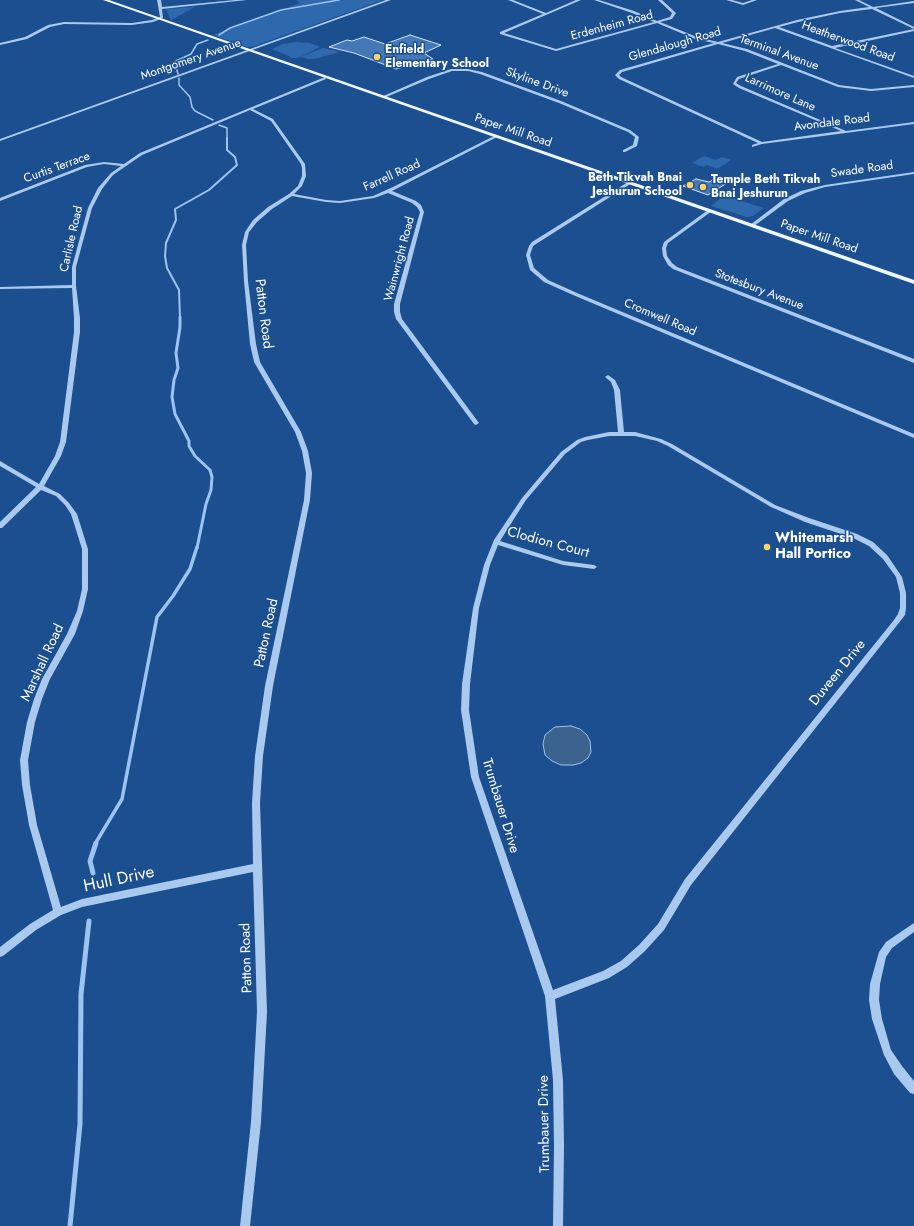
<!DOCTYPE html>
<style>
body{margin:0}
canvas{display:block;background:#1b4f8f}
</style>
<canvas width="914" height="1226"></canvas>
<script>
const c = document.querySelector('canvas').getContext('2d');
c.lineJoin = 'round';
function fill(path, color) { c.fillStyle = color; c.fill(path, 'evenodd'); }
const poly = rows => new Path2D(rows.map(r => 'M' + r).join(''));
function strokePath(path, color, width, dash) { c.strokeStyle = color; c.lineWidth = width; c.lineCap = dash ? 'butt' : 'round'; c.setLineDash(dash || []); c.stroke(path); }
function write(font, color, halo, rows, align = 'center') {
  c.font = font + ' Jost,sans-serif'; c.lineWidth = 3; c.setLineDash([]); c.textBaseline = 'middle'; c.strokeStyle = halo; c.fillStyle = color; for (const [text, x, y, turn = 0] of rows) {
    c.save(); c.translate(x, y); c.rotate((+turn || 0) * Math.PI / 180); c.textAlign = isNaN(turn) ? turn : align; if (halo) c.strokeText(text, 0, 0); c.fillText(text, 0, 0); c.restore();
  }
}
fill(poly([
 [296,0,383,0,254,46,247,47,213,35,300,3],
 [195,7,171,20,166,9],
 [296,42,310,43,320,47,298,58,291,58,289,56,272,49,283,44],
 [323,48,340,52,314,59,308,59,300,57],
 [704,156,716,160,722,157,731,160,717,169,707,165,704,167,692,163],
 [725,195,751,204,764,208,753,216,747,217,711,206]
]), '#2e69ad');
const water = poly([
 [571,726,580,729,587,735,590,741,591,752,588,758,581,763,573,765,561,765,552,761,545,755,543,744,545,735,555,727,571,726]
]);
fill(water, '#3c6290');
strokePath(water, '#9cc4f0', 1);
strokePath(poly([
 [219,35,230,28,281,10,339,0],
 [178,74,175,63,176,61,191,54,197,44,208,40],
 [179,78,179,85,190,97,192,107,195,111,213,120],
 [219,125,227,128,227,139]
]), '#9cc4f0', 1.5);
strokePath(poly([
 [180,318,179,290,167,268,165,256,166,243,176,220,175,209,209,190,237,165,235,157,227,150,227,138]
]), '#9cc4f0', 2);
strokePath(poly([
 [180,317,180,327,176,353,178,368,174,380,172,397,175,414,189,441,189,446,195,456,210,470,212,477,211,490,206,504,197,548]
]), '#9cc4f0', 3);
strokePath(poly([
 [95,844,122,799,157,617,173,596,190,569,197,547]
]), '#9cc4f0', 3.5);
strokePath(poly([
 [93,873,90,861,96,843],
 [70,1226,80,1124,81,994,89,921]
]), '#9cc4f0', 5);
const building = poly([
 [410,35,441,45,424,53,433,59,396,69,354,53,329,47,347,40,352,41,364,37,385,44,410,35],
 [696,179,709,182,715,179,727,183,708,195,683,186,696,179]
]);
fill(building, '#4478b7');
strokePath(building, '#cfe3fa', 1);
fill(poly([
 [157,0,161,0,162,7,235,0,247,0,162,9,163,18,153,22,132,25,64,24,50,27,27,39,0,45,0,43,25,37,48,25,64,22,132,23,152,20,160,17,157,0],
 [386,0,391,0,0,141,0,139,386,0],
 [508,0,513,0,546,13,576,0,581,0,504,33,556,49,654,22,632,13,594,0,599,0,634,11,657,21,670,17,672,13,658,0,662,0,676,13,672,19,660,22,697,37,718,42,797,20,840,11,869,7,855,0,859,0,873,7,914,1,914,3,876,8,914,27,914,29,872,9,840,13,798,22,779,27,832,46,914,29,914,31,835,48,914,76,914,78,775,28,722,43,747,49,839,85,871,89,914,85,914,87,871,91,838,87,781,65,739,79,736,83,741,86,846,131,914,122,914,124,762,144,752,147,752,145,758,143,619,79,615,75,620,70,714,43,695,39,657,23,556,51,500,34,500,32,543,14,508,0],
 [718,44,745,51,778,64,737,77,733,84,739,88,841,131,762,142,621,77,619,75,622,72,718,44],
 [726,0,732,0,743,3,752,0,757,0,743,5,726,0],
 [451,69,468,69,482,72,561,101,630,130,639,137,637,146,625,152,623,152,623,150,633,145,635,137,628,132,559,103,480,74,468,71,452,71,429,79,384,98,381,97,427,77,451,69],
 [325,77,326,79,253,109,273,119,305,164,306,176,302,186,294,194,326,200,340,201,373,196,393,187,494,136,497,137,392,191,416,201,421,205,424,212,400,304,400,312,402,319,479,423,476,425,474,424,396,319,394,312,394,304,420,212,417,207,412,203,388,193,374,198,340,203,326,202,292,196,272,209,257,222,249,232,246,245,248,281,256,344,260,362,301,432,308,451,312,473,310,500,273,686,263,756,260,803,267,1012,261,1122,250,1226,240,1226,251,1122,257,1012,253,872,82,907,61,915,36,930,3,956,0,957,0,947,30,924,53,910,29,825,22,785,20,760,27,722,34,699,42,679,67,634,77,611,82,589,82,549,71,514,65,505,56,496,41,490,2,528,0,528,0,522,36,487,0,466,0,461,39,484,55,456,60,442,74,332,74,318,72,288,0,289,0,287,72,285,72,267,88,208,98,188,111,173,121,166,104,164,87,167,0,201,0,198,85,165,104,162,124,164,140,153,325,77],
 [250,110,271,121,301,164,302,168,302,176,298,186,289,194,268,207,253,220,245,232,242,245,244,281,250,344,254,362,295,432,302,451,306,473,304,500,265,686,255,756,252,803,253,864,82,899,61,907,37,825,30,785,28,760,35,722,42,699,50,679,75,634,83,611,88,589,88,549,77,514,69,503,60,494,44,486,61,456,66,442,80,332,80,318,76,286,76,267,92,208,102,189,113,175,142,155,250,110],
 [914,172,914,174,825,187,805,193,788,201,754,226,750,225,784,199,801,191,825,185,914,172],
 [628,182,632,183,536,244,533,246,530,255,534,268,548,280,577,293,914,434,914,438,573,295,544,282,530,270,526,255,529,246,532,242,628,182],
 [708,210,712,211,668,243,666,248,667,256,672,263,677,267,914,359,914,363,673,269,668,265,663,256,662,248,664,242,708,210],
 [608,375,615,380,620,390,624,432,635,432,661,439,672,444,775,505,809,518,857,534,873,542,887,555,902,577,906,593,906,608,905,615,898,624,691,885,664,930,645,951,627,967,609,978,555,999,563,1080,564,1146,563,1226,553,1226,554,1146,553,1080,545,996,471,777,461,710,462,684,473,608,484,565,494,540,522,498,561,452,577,440,585,437,609,432,618,432,614,390,611,382,605,377,608,375],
 [609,436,635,436,657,441,668,446,771,507,805,522,853,538,869,546,883,559,896,577,900,593,900,608,898,614,894,620,685,879,658,924,639,945,621,961,603,971,553,990,479,777,469,710,470,684,479,608,490,565,498,545,563,565,594,569,597,567,594,565,563,561,500,541,526,500,565,454,581,442,588,440,609,436],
 [914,923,914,932,892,948,886,957,880,984,879,1000,882,1019,891,1050,902,1066,914,1081,914,1094,910,1093,894,1074,884,1055,872,1019,869,1000,870,984,879,952,886,942,914,923]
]), '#a9c9ee');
fill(poly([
 [103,0,109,0,914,280,914,284,103,0]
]), '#f0f6ff');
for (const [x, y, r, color] of [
 [377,57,4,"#ffd166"],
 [690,185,4,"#ffd166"],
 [703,187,4,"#ffd166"],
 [767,547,4,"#ffd166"]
]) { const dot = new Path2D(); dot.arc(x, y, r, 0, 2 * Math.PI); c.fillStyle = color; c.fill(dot); strokePath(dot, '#1b4f8f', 1.5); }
write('12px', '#fff', '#1b4f8f', [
 ["Erdenheim Road",612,26,-15],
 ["Heatherwood Road",848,42,20],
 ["Glendalough Road",675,45,-16],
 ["Terminal Avenue",779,53,20],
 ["Montgomery Avenue",191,60,-19],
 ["Skyline Drive",537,83,20],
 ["Larrimore Lane",780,93,24],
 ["Avondale Road",832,123,-7],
 ["Paper Mill Road",513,131,19],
 ["Curtis Terrace",57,168,-20],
 ["Swade Road",862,170,-8],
 ["Farrell Road",392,176,-24],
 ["Paper Mill Road",819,237,19],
 ["Carlisle Road",72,239,-77],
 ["Wainwright Road",400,259,-75],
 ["Stotesbury Avenue",759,290,21],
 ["Cromwell Road",660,318,23]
]);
write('bold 12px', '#fff', '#1b4f8f', [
 ["Enfield",385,50],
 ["Elementary School",385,64],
 ["Beth Tikvah Bnai",682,178,"right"],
 ["Jeshurun School",682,192,"right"],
 ["Temple Beth Tikvah",711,180],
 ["Bnai Jeshurun",711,194]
], 'left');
write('14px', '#fff', '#1b4f8f', [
 ["Patton Road",263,314,83],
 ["Clodion Court",548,543,15],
 ["Patton Road",267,633,-78],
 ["Marshall Road",43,663,-65],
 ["Duveen Drive",838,673,-51],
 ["Trumbauer Drive",500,806,73],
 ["Patton Road",247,958,-92],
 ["Trumbauer Drive",545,1124,-91]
]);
write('bold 14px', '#fff', '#1b4f8f', [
 ["Whitemarsh",775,539],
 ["Hall Portico",775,555]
], 'left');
write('17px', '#fff', '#1b4f8f', [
 ["Hull Drive",119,880,-12]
]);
</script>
